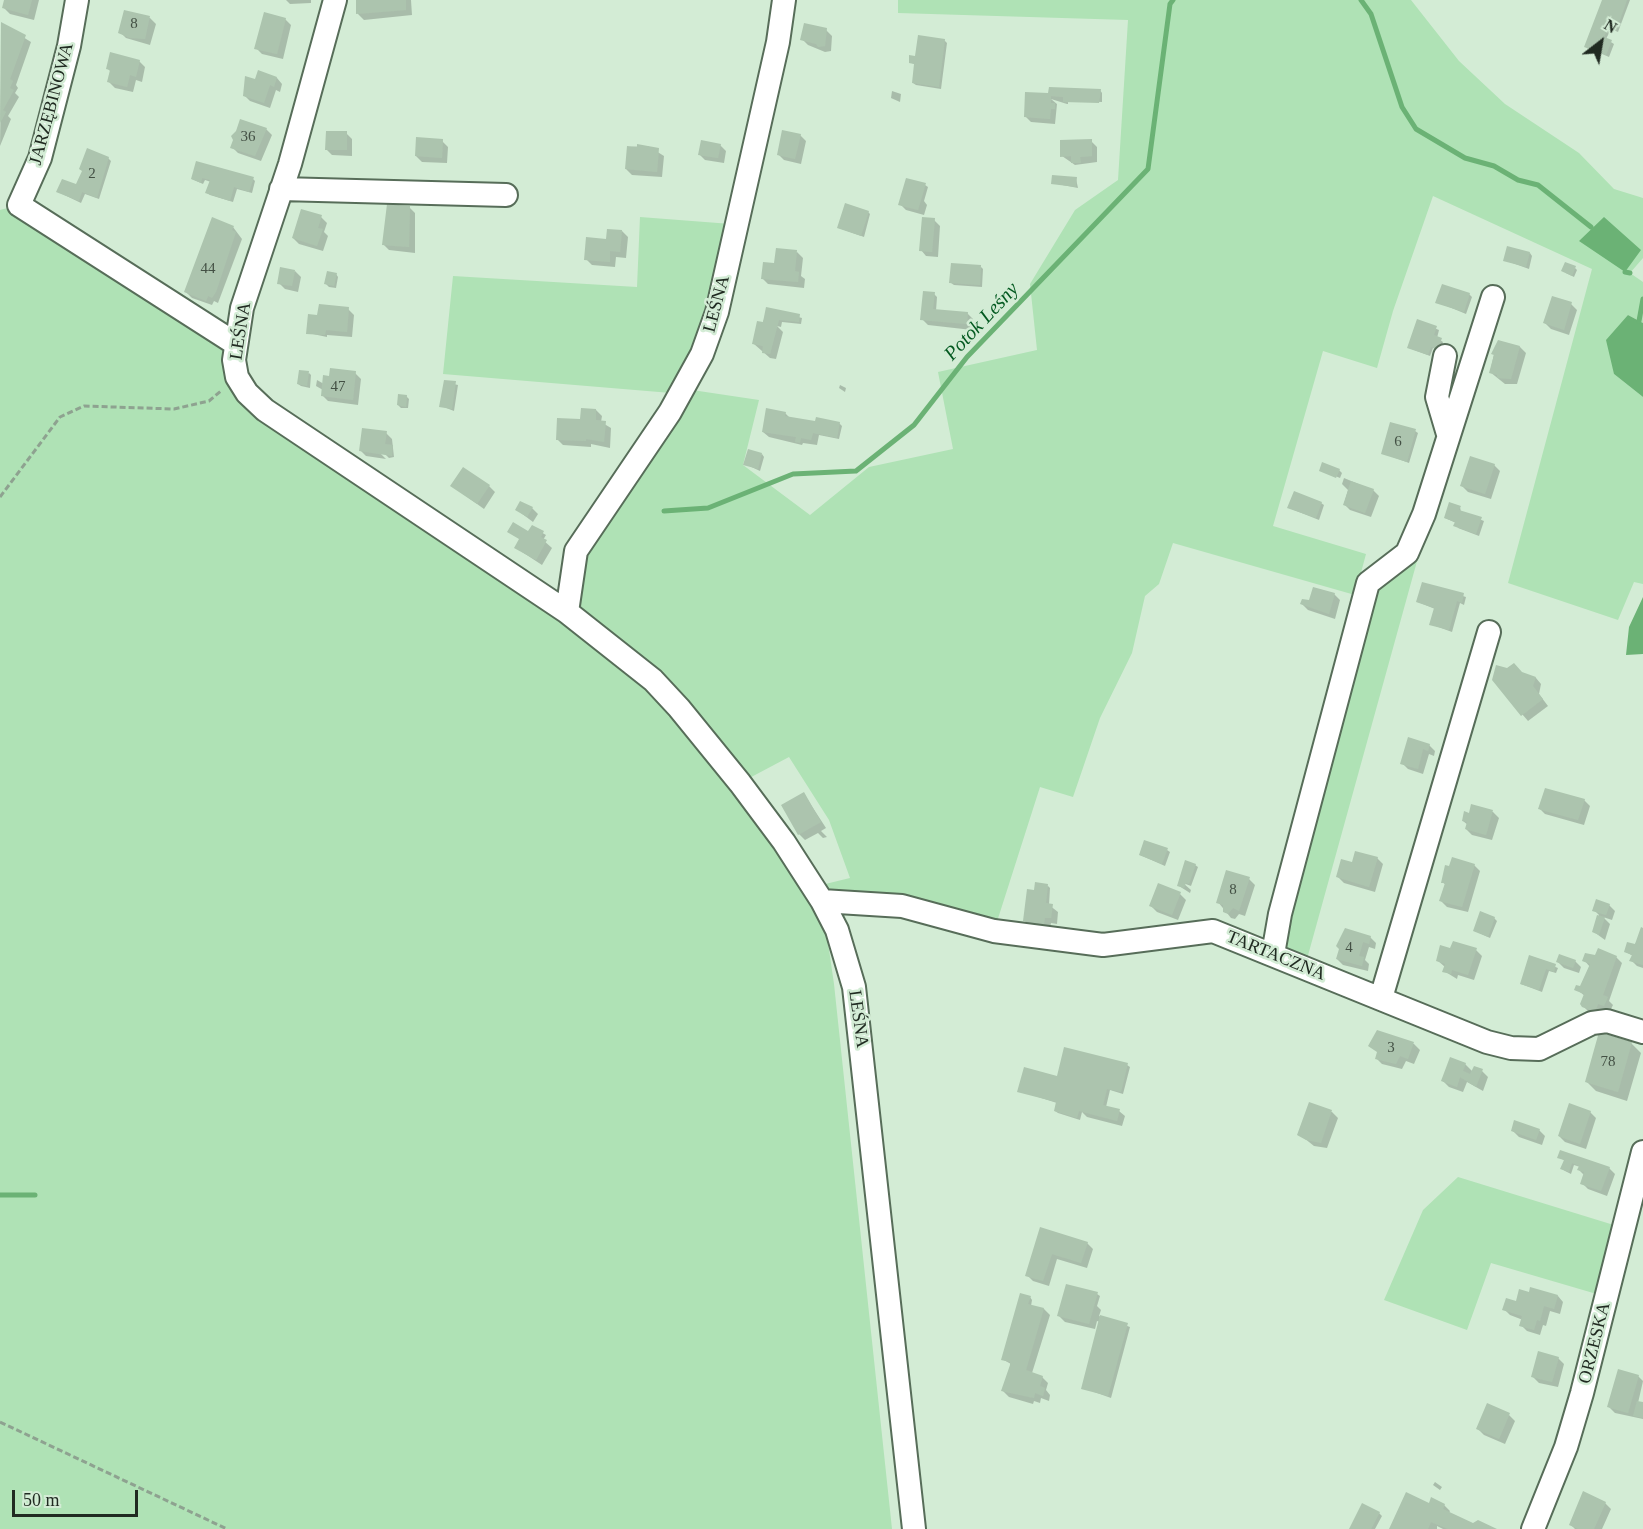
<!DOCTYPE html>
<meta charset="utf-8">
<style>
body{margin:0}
#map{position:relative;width:1643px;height:1529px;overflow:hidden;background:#d3ecd5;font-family:"Times New Roman",serif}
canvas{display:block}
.north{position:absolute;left:1571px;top:12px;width:60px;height:60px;-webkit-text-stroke:4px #d3ecd5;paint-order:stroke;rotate:31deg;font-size:16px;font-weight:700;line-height:24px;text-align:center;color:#202a21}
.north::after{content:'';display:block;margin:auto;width:21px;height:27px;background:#202a21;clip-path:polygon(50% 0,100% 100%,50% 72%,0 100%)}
.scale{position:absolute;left:12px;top:1490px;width:126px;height:27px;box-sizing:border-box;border:3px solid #202a21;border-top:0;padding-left:8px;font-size:18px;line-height:21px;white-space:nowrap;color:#202a21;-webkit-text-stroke:4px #d3ecd5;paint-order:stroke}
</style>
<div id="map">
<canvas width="1643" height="1529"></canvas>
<div class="north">N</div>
<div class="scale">50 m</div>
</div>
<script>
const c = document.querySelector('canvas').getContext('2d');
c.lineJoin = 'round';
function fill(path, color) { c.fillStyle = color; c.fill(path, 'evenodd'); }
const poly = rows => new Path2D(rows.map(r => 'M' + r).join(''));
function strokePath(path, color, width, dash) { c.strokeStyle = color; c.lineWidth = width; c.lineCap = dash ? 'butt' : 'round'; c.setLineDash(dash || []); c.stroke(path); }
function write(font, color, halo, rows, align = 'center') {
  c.font = font + ' "Times New Roman",serif'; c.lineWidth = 5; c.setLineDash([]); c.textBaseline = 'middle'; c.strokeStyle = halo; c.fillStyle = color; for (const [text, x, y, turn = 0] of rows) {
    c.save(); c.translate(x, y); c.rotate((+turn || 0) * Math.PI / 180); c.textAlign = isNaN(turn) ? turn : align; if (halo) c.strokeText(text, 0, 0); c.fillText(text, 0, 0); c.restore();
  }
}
fill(poly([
 [898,0,1411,0,1459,61,1505,104,1579,153,1614,189,1643,198,1643,258,1630,273,1643,282,1643,323,1628,315,1614,374,1643,397,1643,584,1634,582,1618,620,1508,583,1592,269,1433,196,1393,311,1377,368,1323,351,1273,526,1366,554,1355,595,1173,543,1159,584,1145,596,1132,653,1100,718,1073,797,1040,787,994,931,822,901,834,984,892,1529,0,1529,0,210,19,205,236,344,237,377,566,612,576,551,692,390,759,400,743,465,810,515,869,467,953,449,938,372,1037,350,1030,284,1075,210,1118,180,1128,20,898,13],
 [789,757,829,820,850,878,813,887,740,783],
 [640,217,731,224,692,358,671,393,443,374,453,276,637,287],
 [1419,554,1307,959,1287,951,1288,926,1373,586],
 [1458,1177,1617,1226,1600,1295,1491,1263,1467,1330,1384,1300,1423,1210]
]), '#afe2b5');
fill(poly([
 [1604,217,1641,250,1625,272,1579,241],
 [1628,315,1643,323,1643,397,1614,374,1606,340],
 [1643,597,1643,654,1626,655,1629,627]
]), '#6bb275');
fill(poly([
 [6,0,39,0,34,20,10,14,4,8],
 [286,0,311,0,311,3,290,4],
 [358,0,411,0,412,15,364,20,358,14],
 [1603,0,1630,0,1618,32,1611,29,1606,39,1614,44,1609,57,1586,47],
 [125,12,150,18,156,24,150,45,126,38,120,32],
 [285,19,291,25,283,59,262,54,256,48],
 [2,24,31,42,16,85,18,88,15,93,19,97,8,116,11,119,0,146],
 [826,30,832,36,831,51,825,52,808,45,802,39],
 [944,40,947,43,941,89,916,85,913,83,916,65,910,62],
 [139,61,145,67,142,82,136,80,133,92,115,88,109,82,111,72,107,68],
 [277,78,282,84,280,92,276,90,270,108,250,101,244,95,256,81],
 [1100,90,1102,93,1102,102,1068,101,1068,104,1101,105,1067,104,1051,99,1057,104,1055,124,1031,122,1025,116,1050,95],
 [892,91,901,94,900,102,891,98],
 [266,129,272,135,261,161,238,153,232,147],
 [346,133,352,139,352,156,332,155,326,149],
 [800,135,806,141,801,164,784,160,778,154],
 [442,141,448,147,447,163,422,162,416,156],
 [1091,141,1097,147,1097,162,1075,165,1062,156],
 [720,145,726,151,724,163,705,160,699,154],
 [648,146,664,156,662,177,632,175,626,169,628,147],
 [108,158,111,161,99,199,85,194,81,203,58,192,77,186],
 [197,163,253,179,255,181,252,193,237,189,233,202,210,195,207,193,211,182,205,180,203,184,192,179],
 [1076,179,1078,188,1052,183],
 [925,185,928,187,924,201,927,205,924,215,906,210,900,204],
 [409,207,415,213,415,253,389,250,383,244],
 [868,212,870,214,864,237,839,228],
 [321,217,327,223,324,232,328,236,323,251,299,244,293,238],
 [934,220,940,226,938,257,926,256,921,250],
 [233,227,242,239,218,303,214,301,212,305,192,298,186,292],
 [622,231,628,237,626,258,616,257,615,267,592,265,586,259],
 [797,252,803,258,801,276,805,279,804,288,768,284,762,278,775,265],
 [1530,253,1532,256,1529,269,1504,260],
 [981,267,983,269,982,287,954,285,951,283],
 [1575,268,1577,270,1574,277,1566,273],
 [295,271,301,277,298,292,285,289,279,283],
 [336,274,338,277,336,288,329,287,326,284],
 [934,294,937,297,936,311,967,313,973,319,972,330,928,325,922,319],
 [1469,294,1472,297,1466,314,1437,302],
 [1571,304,1577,310,1569,335,1551,329,1545,323],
 [348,309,354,315,352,337,327,335,327,337,308,333,314,316],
 [768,309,802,318,801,324,782,322,781,327,777,326,783,332,776,359,770,358,754,344],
 [1417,321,1439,330,1437,338,1443,342,1440,351,1433,348,1430,356,1409,348],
 [1496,345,1520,347,1526,353,1517,384,1505,384,1490,372],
 [309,373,311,375,310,388,301,386,298,384],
 [355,373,361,379,358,405,328,401,322,395,323,390,316,386,317,380,324,384],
 [445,382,458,385,454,411,441,406],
 [840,385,846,388,845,392,839,388],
 [406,396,409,399,408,408,401,408,398,405],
 [596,410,602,416,601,422,611,428,610,448,591,444,591,447,563,445,557,439],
 [785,413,790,418,816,423,839,423,842,426,839,439,819,435,817,445,803,443,802,445,769,437,763,432],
 [1415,431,1418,433,1409,463,1382,453],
 [386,433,392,439,394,457,389,458,379,448,377,450,386,459,366,456,360,450],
 [762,454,764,457,760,471,745,464],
 [1494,465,1500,471,1491,499,1468,492,1462,486],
 [1321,470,1339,470,1342,473,1340,478],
 [1344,478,1373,490,1379,496,1371,517,1350,510,1344,504,1348,490,1342,484],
 [452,486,489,486,495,492,484,509],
 [1321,503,1324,505,1319,520,1289,508],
 [1460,507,1461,512,1484,521,1479,536,1458,528,1456,523,1445,518],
 [532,508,538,514,533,522,517,510],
 [532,527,546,535,543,540,552,548,542,565,516,548],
 [1423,584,1466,597,1464,605,1460,603,1452,632,1430,624,1435,609,1418,602],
 [1334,594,1340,600,1335,619,1308,610,1302,604],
 [1536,678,1541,684,1539,694,1548,706,1528,721,1493,680],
 [1409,739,1429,745,1435,751,1434,756,1429,754,1423,774,1408,769,1402,763],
 [804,794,826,828,821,831,827,837,823,838,818,833,805,840,799,834],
 [1584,800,1590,806,1584,825,1545,814,1539,808],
 [1473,806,1493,812,1499,818,1492,840,1472,835,1466,829,1468,825,1463,821,1471,815],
 [1167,850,1170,852,1165,866,1140,855],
 [1377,858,1383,864,1375,892,1344,883,1338,877,1353,864],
 [1195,865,1198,867,1191,886,1183,883,1191,890,1190,893,1179,886],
 [1474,865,1480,871,1468,912,1447,907,1441,901,1446,885,1442,882],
 [1249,879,1255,885,1245,916,1239,914,1235,919,1231,918,1218,902],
 [1048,886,1050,888,1049,905,1058,912,1057,924,1051,923,1050,929,1030,926,1024,920,1036,892],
 [1180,894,1186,900,1178,920,1157,912,1151,906],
 [1609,905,1615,911,1612,920,1603,917,1610,924,1605,940,1594,932,1599,915,1594,910],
 [1494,918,1497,921,1490,938,1475,931],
 [1643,930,1643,968,1637,966,1631,960,1633,956,1626,952,1634,946],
 [1370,937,1376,943,1375,949,1369,947,1365,960,1369,964,1368,971,1343,965,1337,959],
 [1451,950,1476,950,1482,956,1474,980,1458,975,1457,979,1444,971,1445,967,1437,960],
 [1530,957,1558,968,1556,973,1549,971,1542,992,1521,984],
 [1596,957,1616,957,1622,963,1609,1001,1613,1005,1610,1011,1604,1009,1601,1017,1590,1013,1583,1006,1585,996,1576,989,1581,988,1590,967,1584,960],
 [1575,961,1581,967,1579,973,1564,968,1558,962],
 [1378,1032,1414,1044,1420,1050,1414,1064,1406,1061,1402,1069,1382,1064,1376,1058,1384,1056,1370,1046],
 [1631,1043,1641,1053,1627,1101,1596,1091,1587,1082],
 [1451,1059,1465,1064,1473,1072,1482,1071,1488,1077,1483,1091,1467,1082,1463,1092,1449,1087,1443,1081],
 [1127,1065,1130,1067,1123,1094,1110,1090,1106,1107,1119,1111,1125,1116,1122,1126,1087,1117,1082,1112,1080,1120,1058,1113,1055,1111,1057,1103,1019,1091],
 [1310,1104,1332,1112,1338,1118,1327,1148,1314,1146,1299,1134],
 [1590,1112,1596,1118,1586,1149,1565,1142,1559,1136],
 [1539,1130,1545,1136,1542,1145,1519,1137,1513,1131],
 [1559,1157,1609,1168,1615,1174,1607,1196,1588,1189,1582,1183,1584,1175,1579,1170,1580,1167,1574,1165,1571,1174,1565,1171,1562,1169,1565,1161],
 [1041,1229,1087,1243,1093,1249,1087,1268,1057,1259,1049,1286,1033,1281,1027,1275],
 [1097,1294,1100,1296,1097,1306,1101,1310,1099,1316,1130,1327,1111,1398,1083,1388,1100,1322,1097,1321,1095,1329,1065,1322,1059,1316],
 [1558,1296,1563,1302,1560,1314,1550,1311,1546,1326,1543,1325,1540,1335,1527,1331,1521,1325,1523,1320,1510,1315,1504,1309,1517,1303],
 [1030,1297,1032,1300,1031,1306,1044,1309,1050,1315,1032,1373,1042,1377,1048,1383,1046,1390,1050,1395,1049,1401,1041,1398,1040,1403,1034,1401,1033,1404,1009,1397,1003,1391,1011,1364,1002,1359],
 [1558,1358,1564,1364,1558,1387,1539,1383,1533,1377],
 [1638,1376,1643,1381,1638,1403,1643,1404,1643,1419,1615,1413,1609,1407],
 [1488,1405,1509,1415,1515,1421,1505,1444,1484,1435,1478,1429],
 [1435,1482,1442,1487,1440,1490,1433,1485],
 [1605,1503,1611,1509,1602,1529,1575,1529,1571,1525],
 [1430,1505,1444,1505,1450,1511,1449,1513,1473,1524,1494,1529,1443,1529,1437,1526,1437,1529,1391,1529],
 [1379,1513,1382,1516,1375,1529,1351,1529]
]), '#0003');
strokePath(poly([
 [1361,0,1371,14,1402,107,1416,129,1465,158,1494,166,1518,180,1538,185,1591,227],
 [1625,272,1630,273],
 [1639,321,1643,299],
 [664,511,708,508,793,474,856,471,914,425,967,357,1148,169,1170,4,1173,0],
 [0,1195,35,1195]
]), '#6bb275', 5);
fill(poly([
 [4,0,32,0,28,15,2,8],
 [356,0,406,0,406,10,356,14],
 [1602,0,1627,0,1616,31,1608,27,1604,37,1612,40,1606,55,1584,47],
 [124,10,150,16,145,39,130,38,118,33],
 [264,12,286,18,277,54,254,49],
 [1,22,26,35,10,79,13,81,10,88,14,90,3,110,6,112,0,123],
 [804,23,827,28,825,46,818,47,816,44,800,40],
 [918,35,945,39,939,87,912,83,914,64,909,63,909,55,915,56],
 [110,52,140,60,136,77,130,75,127,87,107,82,110,70,106,69],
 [258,70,277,77,274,87,270,85,264,103,243,96,245,76,255,79],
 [1049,87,1101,89,1099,103,1063,102,1063,97,1051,96,1051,103,1055,103,1055,109,1051,109,1050,119,1024,117,1025,92,1048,93],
 [240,119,267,128,255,156,230,148,233,140,231,136,236,131],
 [782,130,801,134,795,159,777,155],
 [326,131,347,131,347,150,325,150],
 [416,137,443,139,442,158,415,156],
 [1092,139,1092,156,1080,157,1081,163,1071,163,1071,156,1060,157,1060,140],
 [701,140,721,144,718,158,698,155],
 [637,144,659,148,657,172,625,169,627,146,637,147],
 [87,148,109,157,97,198,82,192,79,201,56,192,62,179,76,184,82,171,79,169],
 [196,161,254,177,249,192,234,187,230,201,205,193,210,180,202,178,201,183,191,179],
 [1052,175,1077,177,1076,187,1051,184],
 [906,178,926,183,918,210,898,205],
 [845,203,869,211,861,236,837,228],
 [387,204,410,206,409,247,382,245],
 [301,209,322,215,318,228,323,229,317,246,292,238],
 [212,217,234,226,232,230,236,232,216,292,212,298,208,296,206,301,184,292],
 [922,217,935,218,932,252,919,251],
 [607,229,622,230,620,252,610,251,610,262,584,260,586,237,606,239],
 [1507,246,1530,252,1526,267,1503,261],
 [776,248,797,250,795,271,799,272,798,282,761,279,763,262,774,263],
 [1565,262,1576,266,1572,276,1561,271],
 [951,263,981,265,980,285,949,283],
 [280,267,295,270,292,286,277,284],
 [327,271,337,273,334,286,324,284],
 [1442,284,1470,293,1464,312,1435,303],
 [923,291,935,292,933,309,968,312,967,324,920,320],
 [1552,296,1572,302,1564,330,1543,323],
 [319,304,349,307,347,332,326,330,325,335,306,334,308,314,317,315],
 [766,307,800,314,799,322,779,320,770,354,762,353,763,346,752,344,757,321,763,322],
 [1417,319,1437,326,1434,335,1442,338,1438,349,1431,347,1428,355,1407,348],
 [1498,340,1520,346,1511,379,1497,378,1497,375,1489,373,1494,355,1491,354],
 [330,368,356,371,353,400,321,396,323,375,329,376],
 [299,370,309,371,307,386,297,384],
 [444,380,456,381,452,409,439,407],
 [398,394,407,395,406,407,397,405],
 [581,408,596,409,596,420,606,421,604,442,586,439,586,441,556,440,557,418,580,419],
 [766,408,786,412,785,416,815,421,816,417,840,422,837,438,813,433,811,440,801,438,800,443,795,442,796,437,762,432],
 [1390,422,1416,429,1407,462,1381,454],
 [362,428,387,431,385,444,393,445,392,456,359,451],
 [748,449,762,453,758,469,743,465],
 [1470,456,1495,464,1485,494,1460,486],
 [1322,462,1340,469,1336,478,1319,471],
 [463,467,490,485,477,504,450,486],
 [1351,481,1374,489,1365,513,1343,505],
 [1294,491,1322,502,1316,518,1287,508],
 [520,501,533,507,527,517,515,510],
 [1449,502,1461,506,1459,510,1482,517,1476,534,1453,526,1455,522,1444,518],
 [513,522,528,531,532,525,544,531,541,537,547,540,536,560,514,548,519,539,507,532],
 [1422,582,1464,593,1462,603,1457,601,1449,630,1429,625,1434,608,1416,602],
 [1313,587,1335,593,1329,614,1300,604,1302,599,1309,600],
 [1514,663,1522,672,1536,677,1533,686,1543,699,1521,716,1492,680,1496,665,1507,668],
 [1408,737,1430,744,1428,751,1423,749,1418,769,1400,764],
 [1545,788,1585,799,1578,820,1538,809],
 [804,792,821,822,798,835,781,805],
 [1471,804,1493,810,1486,835,1465,829,1467,822,1462,821,1464,811,1469,813],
 [1144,840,1168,848,1162,864,1139,855],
 [1355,851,1378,857,1369,887,1336,877,1341,859,1352,862],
 [1452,857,1475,864,1462,907,1439,901,1445,883,1441,883,1445,865,1449,866],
 [1185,860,1196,864,1189,884,1186,883,1184,888,1177,886],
 [1226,870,1250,877,1239,911,1233,908,1228,914,1223,912,1223,905,1216,903],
 [1035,882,1048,884,1046,903,1053,904,1051,918,1045,918,1044,924,1023,921,1027,889,1034,890],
 [1158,883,1181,892,1172,915,1149,906],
 [1596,899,1610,904,1606,915,1592,911],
 [1480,911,1495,917,1488,937,1473,931],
 [1597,915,1605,917,1599,935,1592,932],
 [1641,927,1643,928,1643,965,1629,961,1632,955,1624,952,1627,942,1635,944],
 [1345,928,1371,936,1369,944,1363,942,1359,956,1364,957,1362,966,1336,959,1339,949,1336,946],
 [1453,941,1477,948,1468,975,1452,970,1451,974,1442,972,1445,964,1436,961,1440,945,1450,948],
 [1598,948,1617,956,1603,995,1608,997,1604,1006,1598,1004,1595,1012,1582,1007,1580,1004,1584,994,1574,990,1576,985,1580,986,1590,964,1582,961,1585,953,1595,955],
 [1559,954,1576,960,1573,968,1556,962],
 [1529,955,1556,964,1554,972,1546,969,1539,990,1520,984],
 [1377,1030,1414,1042,1408,1059,1400,1056,1396,1064,1375,1059,1377,1052,1368,1046],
 [1599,1032,1632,1042,1618,1092,1585,1082],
 [1064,1047,1128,1063,1121,1092,1107,1089,1103,1105,1120,1109,1117,1121,1079,1111,1077,1118,1054,1111,1056,1102,1017,1092,1024,1067,1057,1076],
 [1450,1057,1466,1063,1463,1071,1470,1074,1474,1066,1483,1069,1476,1087,1460,1077,1457,1087,1441,1081],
 [1309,1102,1332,1110,1321,1143,1306,1140,1297,1135],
 [1569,1103,1591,1111,1580,1144,1558,1136],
 [1514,1120,1540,1129,1536,1140,1511,1131],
 [1560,1150,1610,1167,1601,1191,1580,1184,1584,1172,1577,1170,1579,1166,1572,1163,1569,1172,1560,1169,1564,1160,1557,1158],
 [1040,1227,1088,1242,1081,1263,1052,1254,1043,1281,1025,1276],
 [1066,1284,1098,1292,1089,1324,1057,1316],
 [1530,1287,1558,1295,1554,1309,1544,1306,1540,1321,1537,1320,1534,1330,1519,1326,1522,1316,1502,1310,1506,1298,1516,1301,1519,1289,1529,1292],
 [1020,1293,1031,1296,1028,1304,1044,1308,1026,1370,1043,1376,1040,1386,1045,1388,1043,1396,1035,1393,1034,1398,1001,1391,1010,1365,1010,1362,1001,1360],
 [1100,1315,1128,1323,1108,1396,1081,1389],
 [1538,1351,1559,1357,1552,1382,1531,1377],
 [1618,1369,1639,1375,1628,1413,1607,1407],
 [1637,1401,1643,1402,1643,1418,1633,1416],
 [1487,1403,1510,1413,1499,1439,1476,1429],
 [1583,1491,1606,1502,1594,1529,1578,1529,1569,1525],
 [1406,1492,1429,1503,1431,1497,1445,1504,1443,1509,1473,1523,1478,1520,1497,1529,1448,1529,1431,1522,1428,1529,1389,1529],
 [1362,1503,1380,1512,1371,1529,1349,1529]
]), '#acc4ae');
const minor = poly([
 [335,0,290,164,242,308,234,360,237,377,247,393,265,410,567,612,653,680,679,708,740,783,784,842,822,901,837,930,854,987,914,1529],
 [281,189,506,195],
 [19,205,236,344],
 [19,205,40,158,69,46,77,0],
 [1445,356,1437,397,1448,434],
 [567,612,576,551,670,412,702,354,717,312,778,42,784,0],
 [822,901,902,906,994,931,1103,945,1213,931,1487,1042,1511,1048,1539,1049,1592,1023,1607,1021,1643,1032],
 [1273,954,1280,914,1368,583,1407,553,1424,514,1493,297],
 [1381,998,1489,632],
 [1533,1529,1566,1447,1582,1393,1643,1152]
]);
strokePath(minor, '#576d59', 26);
strokePath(poly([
 [0,497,60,417,84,406,174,409,209,401,222,390],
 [0,1422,227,1529]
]), '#8ea290', 3, [6, 3]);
strokePath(minor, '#fff', 22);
write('15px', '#435044', null, [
 ["8",134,24],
 ["36",248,137],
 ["2",92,174],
 ["44",208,269],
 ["47",338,387],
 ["6",1398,442],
 ["8",1233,890],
 ["4",1349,948],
 ["3",1391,1048],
 ["78",1608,1062]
]);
write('18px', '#202a21', '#d3ecd5', [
 ["JARZĘBINOWA",52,104,-75],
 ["LEŚNA",717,304,-75],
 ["LEŚNA",241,331,-81],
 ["TARTACZNA",1276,956,22],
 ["LEŚNA",858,1019,82],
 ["ORZESKA",1595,1343,-76]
]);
write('italic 20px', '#035920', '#d3ecd5', [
 ["Potok Leśny",982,322,-47]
]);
</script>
